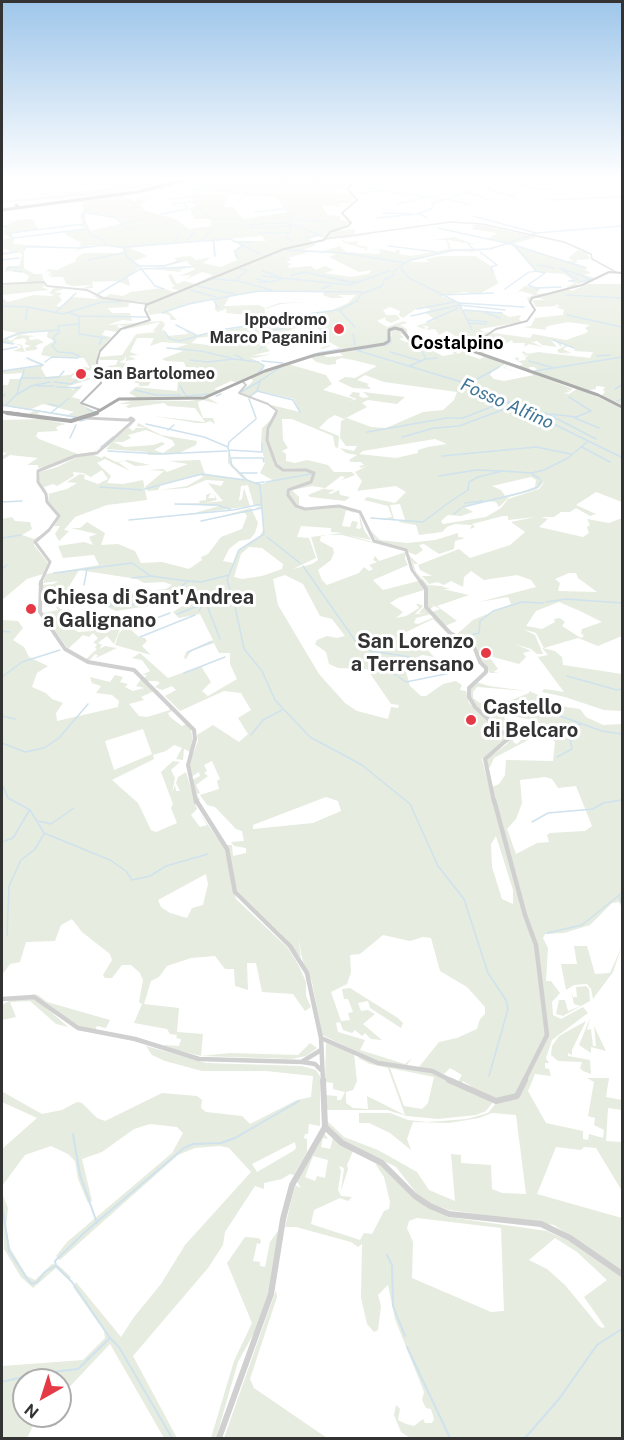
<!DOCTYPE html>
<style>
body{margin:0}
#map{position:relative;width:624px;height:1440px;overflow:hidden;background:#fff;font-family:"Public Sans",sans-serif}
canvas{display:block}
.frame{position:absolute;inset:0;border:3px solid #333;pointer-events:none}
.north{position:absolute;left:12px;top:1368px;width:60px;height:60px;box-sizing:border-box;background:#fff;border:2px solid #adadad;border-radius:50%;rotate:219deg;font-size:16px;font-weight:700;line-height:24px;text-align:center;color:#333}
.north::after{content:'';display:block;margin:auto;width:21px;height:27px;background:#e63946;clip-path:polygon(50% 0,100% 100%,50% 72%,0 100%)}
</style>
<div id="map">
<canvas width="624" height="1440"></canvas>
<div class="frame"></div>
<div class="north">N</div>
</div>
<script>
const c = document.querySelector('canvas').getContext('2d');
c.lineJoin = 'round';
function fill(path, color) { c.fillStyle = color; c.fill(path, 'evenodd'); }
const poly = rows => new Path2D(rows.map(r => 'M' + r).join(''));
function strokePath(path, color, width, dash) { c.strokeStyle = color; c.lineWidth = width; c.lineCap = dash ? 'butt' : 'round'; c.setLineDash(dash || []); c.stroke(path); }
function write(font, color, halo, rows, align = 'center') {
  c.font = font + ' "Public Sans",sans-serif'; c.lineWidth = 6; c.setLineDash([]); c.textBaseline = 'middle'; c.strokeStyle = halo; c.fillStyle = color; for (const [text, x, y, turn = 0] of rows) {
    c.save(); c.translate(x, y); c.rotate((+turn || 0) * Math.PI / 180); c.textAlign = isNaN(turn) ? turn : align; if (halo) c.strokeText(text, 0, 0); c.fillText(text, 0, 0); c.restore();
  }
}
fill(poly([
 [65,179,63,181,74,192,122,186,143,179,181,179,118,194,2,203,64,196,61,193,35,195,36,194,73,192,61,180],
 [191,179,193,179,177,184,196,189,207,182,218,181,299,179,312,182,340,179,335,182,352,184,346,189,316,191,336,191,337,194,348,193,355,197,352,203,339,203,340,207,322,205,327,215,340,216,340,220,350,222,340,230,353,229,356,231,352,236,381,233,340,239,347,242,359,241,356,245,369,247,366,248,368,250,364,251,366,249,344,243,340,238,326,239,329,232,324,239,319,236,309,239,316,245,303,250,323,251,340,246,346,252,377,254,381,253,379,250,369,249,380,249,395,252,397,250,400,250,399,254,411,256,449,249,446,240,431,240,455,237,470,243,487,242,470,244,448,240,451,249,470,250,472,248,478,250,508,244,465,235,437,228,487,239,498,233,470,229,475,227,471,225,480,225,537,237,513,244,565,261,573,261,568,258,578,250,589,253,587,255,591,259,576,260,578,262,574,263,587,267,584,269,591,273,584,275,595,278,578,284,569,281,573,280,564,274,537,272,511,244,473,252,456,251,433,254,410,262,429,262,426,259,441,256,475,256,492,267,498,283,501,282,479,294,463,292,441,296,459,303,462,310,502,313,509,317,521,315,519,319,522,322,480,329,484,333,490,332,478,341,469,344,466,342,471,342,460,338,457,340,461,342,457,344,452,343,457,341,453,339,457,337,447,331,439,335,435,329,426,330,429,327,422,325,426,328,424,329,416,326,435,320,425,312,431,310,425,307,416,309,403,318,399,315,400,311,390,307,383,310,386,315,397,315,400,319,391,323,385,320,386,317,377,321,387,327,404,321,407,323,400,325,407,329,408,336,402,329,389,328,388,339,385,343,344,350,329,342,323,344,331,346,323,349,320,348,327,346,319,344,323,337,328,340,328,339,315,325,291,329,293,333,275,336,266,347,270,351,251,356,272,354,254,358,249,357,265,365,263,370,239,383,231,381,214,389,222,392,198,398,138,398,129,393,136,387,177,391,178,381,160,380,169,378,163,375,163,377,149,380,149,376,154,375,150,373,172,375,186,369,180,373,185,374,183,376,173,375,173,378,181,379,182,382,191,380,192,374,201,373,201,376,209,374,199,368,186,367,184,362,166,361,162,359,183,351,173,349,188,344,162,342,150,346,154,338,137,338,130,352,138,355,128,356,136,359,126,361,126,356,124,360,119,362,127,364,118,372,131,373,125,374,135,378,140,374,127,368,145,369,150,374,143,372,142,374,147,375,138,379,151,382,148,386,138,386,140,384,116,377,129,377,107,369,111,368,107,366,116,365,118,360,100,360,99,357,122,355,136,334,157,332,153,331,160,322,122,330,101,350,124,328,121,327,125,326,119,325,116,326,122,329,117,332,105,330,102,335,111,337,98,352,97,365,91,365,93,369,98,370,100,382,96,370,78,371,78,375,73,375,71,378,78,379,94,373,86,377,91,379,66,387,74,390,74,387,83,385,72,397,82,400,80,400,81,404,96,412,75,418,40,412,37,414,47,416,27,415,35,410,67,415,74,412,43,404,29,410,5,406,2,408,2,385,8,385,10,379,20,379,23,373,4,374,2,371,41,365,21,358,44,365,41,368,46,377,70,375,79,370,79,366,81,370,83,367,90,368,84,358,58,358,41,355,44,347,54,341,47,337,48,331,37,331,6,338,11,341,19,335,37,336,29,337,30,340,38,339,44,342,35,346,38,348,35,350,26,351,25,348,31,346,24,344,27,341,24,338,14,340,13,343,22,345,25,352,13,351,22,347,16,344,2,343,2,339,17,333,2,330,2,298,8,302,34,295,50,296,55,295,49,293,55,287,64,289,54,292,62,293,59,296,62,300,56,306,60,307,76,293,73,297,98,299,93,295,103,298,110,294,123,296,131,292,162,288,177,293,181,291,171,288,175,286,172,284,168,275,171,274,177,284,184,281,195,284,213,275,202,272,187,279,191,275,179,276,196,269,189,267,180,270,181,272,150,269,191,266,187,261,166,266,140,266,128,277,130,286,117,281,92,282,93,288,81,289,92,285,72,286,66,284,63,277,49,277,54,273,47,276,52,271,47,272,48,269,57,270,76,261,76,258,84,253,118,253,123,252,123,248,90,245,75,252,79,248,28,247,24,248,24,268,34,274,42,274,45,286,42,287,49,290,2,295,2,287,4,285,17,284,2,283,25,284,29,276,22,272,6,271,7,267,19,267,22,255,19,252,2,254,9,253,9,250,2,248,2,240,10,238,4,233,5,228,2,227,17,220,32,219,39,229,11,233,14,239,13,244,77,248,81,246,80,242,66,235,65,232,45,235,29,237,86,228,79,225,82,224,80,215,84,210,82,205,88,203,71,202,120,195,134,202,138,198,153,197,139,205,146,211,175,219,189,229,211,226,211,219,195,219,189,208,197,206,193,203,193,190,175,184],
 [195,191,243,193,238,204,245,196,276,197,283,203,282,208,257,212,283,209,287,212,243,219,233,207,223,207,229,195,195,194],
 [86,213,116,218,123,223,90,231,85,223],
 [262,236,266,241,234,241,241,245,233,251,237,260,221,267,203,263,211,257,196,260,191,256,180,257,174,258,177,261,164,265,141,266,134,261,148,256,130,248,208,240,213,243,213,254,216,257,214,240],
 [309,252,338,253,329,257,359,272,372,270,368,274,352,277,324,273,334,270,325,266,316,270,311,266,289,268,288,266,292,264,286,262,291,260,288,258],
 [259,292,324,292,323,295,331,298,344,298,338,295,356,295,348,303,330,311,306,314,301,318,195,335,184,331,188,334,167,336,170,340,162,330,165,324,162,321,108,325,122,320,132,321,130,313,112,313,108,308,128,307,129,303,139,301,149,304,146,308,149,309,147,311,150,315,162,313,169,315,171,320,177,320,168,311,210,299,215,299,215,310,218,312,225,309,227,310,226,313,261,316,266,315,264,308,265,309,281,304,305,302,279,303,265,308,259,305,224,306,230,296],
 [249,332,257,334,253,338,246,339,247,342,213,340,221,343,217,346,191,343,197,338],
 [575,283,578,286,568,289,572,291,587,284,622,284,622,405,601,396,605,392,603,390,605,387,596,386,596,389,584,391,622,408,622,502,596,492,576,505,596,514,590,516,576,508,570,512,561,512,554,517,541,517,548,519,539,527,583,537,589,533,587,527,590,525,587,519,609,523,622,518,622,636,598,646,578,638,544,648,536,633,523,629,535,635,543,654,537,654,531,649,515,644,531,651,523,653,526,657,519,664,493,657,492,654,482,650,481,654,490,658,498,669,493,672,499,673,490,673,480,661,477,646,455,635,445,627,432,612,440,609,429,603,434,606,429,610,427,607,427,589,414,570,409,555,418,564,414,564,412,560,416,572,428,585,441,586,450,589,443,589,469,595,437,606,457,621,445,626,456,635,473,620,511,604,508,597,479,602,536,587,531,580,517,575,484,580,471,571,464,577,463,587,451,581,444,585,437,582,429,584,422,576,432,576,420,570,418,565,459,549,470,558,510,545,525,532,511,522,535,517,508,520,508,516,503,516,472,524,475,527,470,529,472,525,455,524,447,527,442,532,419,535,416,525,398,522,405,520,400,504,390,505,394,519,384,520,382,519,392,517,388,506,364,500,367,497,395,503,406,492,396,486,357,491,362,481,355,472,369,465,361,468,359,466,364,465,361,462,351,462,349,460,357,455,346,453,340,448,354,451,357,446,346,446,340,438,341,421,347,418,371,427,386,428,423,412,443,410,454,400,457,392,384,382,365,375,357,380,369,384,367,385,371,389,353,388,338,381,345,377,355,378,377,366,353,360,341,358,336,360,336,364,328,365,316,362,311,357,291,363,322,354,327,357,343,356,339,351,385,345,392,340,391,330,397,329,404,334,399,334,404,337,399,339,406,342,421,341,431,345,410,345,421,351,429,349,443,356,454,354,451,348,453,347,461,352,456,352,458,354,465,350,471,352,465,354,480,359,486,356,507,363,492,372,490,375,494,379,504,381,534,375,509,364,504,368,528,376,503,368,508,364,573,389,570,391,565,388,570,392,563,393,569,394,577,389,533,372,537,369,534,367,529,367,530,371,519,366,523,364,516,360,515,357,519,358,518,361,526,360,525,358,529,355,520,357,526,355,522,353,523,351,528,354,538,352,590,358,593,352,574,351,575,349,568,346,563,349,571,353,560,352,572,354,559,353,557,350,566,345,560,343,562,346,558,347,560,346,556,341,551,340,557,347,542,345,537,341,532,342,542,347,529,344,524,347,525,343,513,343,512,340,500,347,487,349,483,353,465,349,493,333,501,337,494,333,530,338,533,334,566,340,586,333,588,331,585,328,590,325,568,322,548,326,545,328,547,330,523,327,531,326,535,318,563,315,564,310,556,307,560,306,556,304,556,306,536,307,532,300,546,300,535,297,542,294,531,298,529,303,527,298,534,295,521,291,516,293,525,286,540,289,536,294,549,293,567,290,567,287],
 [435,439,447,444,428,447,418,450,418,453,396,458,359,454,363,451],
 [531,477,536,480,535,487,506,497,501,490,492,486],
 [546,480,539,489,508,499,501,508,486,517,443,524,441,521,448,515,461,516,473,512,464,507,485,501,496,502,499,507,509,497,537,489],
 [569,573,576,573,578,578,597,592,558,591,560,583,555,579],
 [559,602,580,611,602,622,582,629,581,633,584,636,581,638,562,626,565,622,560,618,554,619,555,622,542,629,526,626,536,611],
 [288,364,326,375,332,384,323,390,354,399,349,401,357,399,349,396,353,392,360,393,359,396,363,398,369,397,363,392,405,397,397,404,368,400,362,403,367,407,344,419,335,415,328,419,319,428,339,436,338,448,335,447,333,436,292,419,282,419,283,440,288,448,282,451,286,454,286,461,295,463,307,460,328,465,334,472,352,472,355,475,342,480,345,477,341,476,324,489,335,490,328,493,331,494,339,490,340,495,350,497,345,501,310,497,308,495,325,488,312,486,292,490,299,497,299,506,305,508,337,505,359,511,339,506,305,508,297,505,289,495,289,490,311,482,315,473,306,469,280,468,275,461,268,440,270,427,278,412,271,405,300,412,294,399,259,391,251,397,240,393,253,381,251,378],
 [208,398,219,404,203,400,198,402,199,407,203,418,213,418,215,424,210,421,205,423,197,423,154,416,205,422,195,408,168,406,164,403,128,408,126,406,131,404,119,404,131,401,120,400,122,400,189,401],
 [274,417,267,434,274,465,282,470,300,470,313,473,310,482,286,489,287,495,299,509,338,507,352,510,355,513,346,510,342,526,350,527,352,521,358,522,356,528,359,529,361,528,359,513,364,530,371,540,348,535,397,549,342,535,321,535,320,541,333,548,334,553,331,560,318,570,322,580,327,585,359,573,364,567,369,571,373,569,369,565,377,562,373,560,375,556,379,561,406,552,405,559,408,565,373,580,383,590,418,581,423,588,424,590,398,598,390,603,403,612,396,618,406,616,419,608,416,604,419,604,423,606,415,614,427,613,419,613,424,607,431,614,416,618,414,623,418,624,432,618,434,618,449,633,467,644,448,634,433,619,400,635,408,643,426,648,434,657,422,655,404,665,410,686,421,696,426,696,443,684,456,681,462,685,460,690,466,691,469,703,476,710,507,738,482,759,492,798,490,788,499,784,505,775,506,760,553,761,555,742,537,721,503,714,514,743,517,744,526,736,528,740,494,758,490,767,487,768,487,759,507,744,510,738,508,733,472,702,469,690,476,682,489,686,528,691,477,687,473,692,473,698,480,703,487,699,509,701,529,693,529,691,566,707,580,709,586,717,603,725,622,724,622,907,619,902,612,903,590,925,564,933,545,934,543,938,548,948,546,981,551,981,560,993,552,1002,553,1015,561,1019,583,1007,588,1013,552,1040,546,1058,549,1063,545,1063,545,1068,549,1069,551,1076,535,1074,528,1091,546,1123,583,1131,583,1139,588,1140,589,1134,603,1138,604,1130,594,1125,595,1118,588,1116,594,1082,587,1078,609,1078,606,1097,622,1100,622,1110,608,1108,606,1141,622,1142,622,1191,596,1148,584,1147,581,1150,556,1147,537,1194,622,1218,622,1271,554,1225,449,1210,432,1204,417,1194,396,1167,343,1141,328,1127,326,1120,344,1137,378,1150,417,1172,429,1190,455,1201,451,1154,461,1155,461,1163,491,1165,492,1189,502,1193,526,1194,516,1115,492,1113,479,1118,449,1123,413,1122,407,1139,411,1150,390,1133,369,1123,359,1123,359,1113,390,1113,408,1120,427,1122,467,1119,488,1113,496,1103,517,1099,514,1097,496,1098,470,1089,471,1086,463,1081,461,1084,458,1082,462,1075,450,1068,444,1074,419,1067,439,1042,457,1038,477,1029,480,1019,485,1014,485,1007,467,987,440,971,431,938,423,937,410,941,383,935,360,954,350,955,351,972,347,984,331,992,341,1021,350,1020,348,1013,353,1012,348,999,344,999,342,989,350,988,398,1018,403,1023,401,1028,370,1008,368,1001,358,1003,361,1011,368,1010,375,1014,363,1024,382,1040,371,1039,365,1033,362,1036,355,1030,352,1033,343,1030,340,1022,336,1023,338,1032,365,1040,360,1050,405,1064,412,1058,407,1065,378,1062,322,1035,312,982,303,962,298,938,301,958,280,933,237,891,227,845,232,845,233,856,246,853,246,848,234,846,231,842,244,841,242,831,236,829,215,807,207,805,200,795,219,789,217,781,220,779,212,761,204,765,207,771,204,773,208,776,196,785,200,793,197,794,200,800,197,801,192,780,200,776,199,772,191,777,189,765,198,741,197,735,213,725,239,742,248,734,238,718,251,710,241,693,224,691,180,711,165,696,176,690,172,686,162,690,155,687,160,683,157,681,146,681,144,678,147,675,142,675,150,671,142,660,132,658,140,653,168,678,201,666,211,682,202,691,208,696,237,679,230,664,230,653,219,653,214,643,191,651,186,659,184,658,186,652,213,640,200,614,179,618,173,612,196,597,192,594,167,603,116,611,103,605,138,592,166,589,172,585,164,582,144,583,137,579,79,570,67,590,48,593,49,602,44,605,42,585,54,584,58,581,43,583,46,574,99,565,94,555,63,558,58,546,84,542,93,545,89,537,97,534,71,528,80,528,87,522,105,533,101,545,118,544,135,551,141,563,162,562,189,569,202,560,201,557,208,554,221,537,242,529,247,516,245,513,237,513,200,522,251,508,258,523,255,533,250,539,239,541,229,549,223,561,233,563,238,550,260,536,264,528,261,508,255,508,261,506,254,506,248,485,241,486,239,501,242,499,244,488,250,506,193,514,191,514,219,506,174,504,200,503,199,501,206,500,206,495,211,493,208,498,215,498,214,494,217,500,205,503,223,501,208,483,221,486,224,481,206,480,187,488,160,490,187,486,203,477,201,475,161,485,158,490,148,491,145,487,164,471,149,470,163,469,167,472,188,464,169,461,200,460,205,474,243,479,228,463,228,452,232,464,248,480,261,484,274,481,260,473,265,463,261,443,262,428],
 [301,526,331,528,331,532,343,533,311,537,318,560,312,564,293,569,316,558,309,538,297,537],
 [249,547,262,548,283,564,282,569,262,576,242,579,234,577,241,554],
 [285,575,303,584,320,616,332,619,345,636,337,638,327,636,317,640,315,644,326,652,329,664,338,668,367,669,391,704,399,705,398,708,391,707,388,719,357,711,345,703,319,674,278,605,273,579],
 [545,777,552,779,558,788,576,786,592,826,585,831,550,833,547,835,549,842,537,843,516,854,507,829,516,819,522,803,520,780],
 [326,797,338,801,341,811,313,823,253,829,253,825],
 [496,836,513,890,513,904,502,899,492,867,491,844],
 [42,419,66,424,58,426,56,428,58,431,38,432,36,436,39,439,78,454,93,452,128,426,91,454,102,458,104,456,116,462,128,460,150,465,135,466,125,461,118,462,130,471,105,459,97,463,111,476,107,483,123,484,143,480,147,500,107,505,75,517,64,530,69,531,59,541,55,534,60,526,54,526,60,516,48,502,49,495,39,483,40,472,57,467,78,457,54,466,38,468,38,465,27,465,38,458,10,455,2,460,2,456,7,453,2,452,2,420],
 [102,470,108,479,98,484,84,479,85,475,80,474,67,482,77,483,67,489,48,494,44,487,53,484,57,486,74,476,73,472,83,473,91,477],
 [136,421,129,428,133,431,136,428,146,428,137,426,138,423,161,435,197,441,196,445,177,454,148,455,147,452,106,449,111,444,96,454],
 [146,430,172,440,175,445,163,453,154,450,165,444,162,442,153,445,125,447,113,442,123,442,131,438,128,435],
 [12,517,15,521,30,522,32,529,22,535,34,539,41,535,35,540,34,545,48,563,43,574,27,579,2,600,2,519],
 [369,529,380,540,407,543,435,540,458,533,458,537,465,538,455,541,454,549,439,554,424,544,419,545,423,550,416,555,376,540],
 [53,602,57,603,60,609,66,610,73,624,68,625,78,632,93,631,104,623,120,629,114,644,107,636,98,643,102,645,99,649,105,646,117,648,96,658,98,655,95,654,89,661,85,660,97,649,95,648,97,644,93,643,98,638,93,633,89,637,83,635,68,649,43,613,58,610],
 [112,613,139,637,145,638,147,641,142,646,151,655,115,645,119,633,125,628,103,616],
 [2,620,18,621,23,628,13,640,24,647,29,657,48,666,37,673,32,687,46,693,52,699,63,703,56,713,57,721,118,707,119,701,112,695,96,693,101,686,92,683,90,677,110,682,115,675,123,677,120,682,128,684,125,687,133,691,144,688,136,686,141,679,154,691,141,697,144,700,129,704,139,716,147,717,170,710,166,702,174,710,168,713,170,717,182,726,188,723,190,725,193,741,190,752,184,749,183,760,176,759,182,748,174,745,166,751,153,755,154,759,112,780,138,803,151,830,156,832,177,823,171,808,173,804,161,772,173,761,180,762,171,770,175,778,172,793,175,785,176,791,180,791,176,783,178,777,186,772,197,809,191,815,200,827,207,825,198,811,224,847,236,899,288,948,299,966,306,982,306,996,311,1007,305,1011,293,994,262,992,256,963,247,963,248,990,235,986,234,969,225,969,215,956,191,958,167,966,159,977,151,981,144,1004,179,1008,177,1032,203,1034,201,1056,230,1053,298,1055,310,1043,317,1048,306,1056,292,1059,201,1056,164,1047,164,1045,179,1046,181,1039,176,1038,177,1035,170,1034,167,1029,134,1023,142,1004,139,1002,143,980,140,973,131,965,122,965,112,978,105,978,103,975,112,960,110,954,82,932,72,919,61,925,55,941,26,942,20,962,10,964,2,975],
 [143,729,152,754,114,770,105,741],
 [206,874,208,884,203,905,192,908,187,918,170,913,161,907,158,900],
 [542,648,555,651,562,657,563,665,622,674,622,711,604,710,565,697,542,692,544,689,564,692,538,657,548,655],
 [574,946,587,946,595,974,610,973,622,946,613,972,593,999,591,989,587,984,574,985,566,990,561,964,577,964],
 [586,986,589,989,590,1001,563,1016,556,1014,559,1000,565,1000,568,1011,581,1006,574,1004,571,991,573,997,577,997,576,987],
 [32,994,38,995,47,1002,110,1020,106,1028,97,1026,95,1030,78,1026],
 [33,999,41,1003,68,1027,56,1024,30,1001,10,1002,16,1017,2,1020,2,1005,11,1000],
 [590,1018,587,1030,591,1029,593,1046,596,1046,594,1026,606,1051,591,1047,591,1053,579,1045],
 [586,1021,572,1050,572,1055,568,1053,568,1056,590,1060,591,1074,583,1071,580,1068,582,1062,558,1061,551,1055,552,1046,559,1036],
 [326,1042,354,1054,357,1081,353,1090,346,1092,346,1103,353,1108,368,1109,367,1096,405,1115,388,1068,370,1064,358,1058,360,1057,433,1073,493,1102,486,1111,476,1115,438,1119,407,1116,387,1110,326,1110,325,1095,337,1096,337,1100,341,1100,345,1092,333,1089,333,1083,325,1082],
 [390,1068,434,1077,428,1103,422,1109,404,1106],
 [146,1046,206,1063,302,1066,316,1070,320,1076,320,1126,309,1124,308,1134,305,1134,304,1138,307,1139,307,1152,294,1175,290,1174,282,1179,264,1183,264,1189,255,1186,225,1232,223,1245,208,1268,133,1356,177,1438,164,1438,110,1344,60,1397,60,1380,24,1380,24,1416,38,1416,27,1438,2,1438,2,1366,83,1360,105,1338,104,1331,73,1287,76,1282,121,1337,134,1317,161,1284,185,1245,251,1172,229,1148,220,1146,195,1148,178,1155,60,1260,56,1256,67,1242,172,1153,183,1133,177,1127,150,1124,134,1129,102,1152,82,1159,92,1201,88,1203,78,1179,75,1161,68,1154,51,1146,25,1155,2,1186,2,1149,37,1118,2,1102,2,1070,3,1092,42,1114,62,1110,77,1102,82,1103,97,1118,105,1121,162,1093,197,1096,202,1100,201,1108,206,1112,242,1116,250,1124,297,1100,311,1097,313,1076,266,1071,202,1071,165,1061,152,1055],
 [295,1142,296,1148,293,1151,257,1172,252,1164],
 [324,1133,328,1139,323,1138,321,1147,330,1149,333,1138,353,1151,347,1165,348,1169,341,1191,344,1168,339,1166,341,1171,338,1190,341,1196,352,1197,348,1201,340,1198,314,1210,311,1224,360,1240,364,1233,372,1234,384,1211,389,1209,390,1202,384,1177,376,1165,378,1163,427,1208,448,1217,547,1231,571,1242,622,1277,622,1438,410,1438,401,1432,394,1415,396,1405,400,1409,398,1420,406,1424,414,1426,423,1419,425,1423,432,1423,434,1419,431,1409,426,1408,422,1400,424,1392,395,1319,388,1285,378,1295,381,1306,378,1330,374,1332,367,1324,361,1298,362,1244,358,1247,351,1242,296,1227,285,1227,295,1185,301,1188,297,1182],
 [313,1156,328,1160,325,1178,317,1176,315,1181,305,1177],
 [417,1218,501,1228,504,1311,491,1312,412,1278,413,1242,407,1228,409,1221],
 [555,1238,577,1252,607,1280,584,1297,605,1327,602,1328,598,1325,565,1285,547,1269,529,1260],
 [2,1193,8,1208,6,1227,10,1248,27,1276,35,1280,52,1264,58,1265,71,1277,69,1280,56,1268,33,1288,21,1277,4,1249],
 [280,1228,269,1291,255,1331,238,1362,216,1438,211,1438,234,1361,252,1323,227,1263,245,1237,258,1238,261,1240,260,1244,257,1243,253,1261,260,1262,260,1266,265,1267,270,1242],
 [276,1290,277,1297,250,1379,254,1388,327,1438,224,1438]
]), '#e6ecdf');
strokePath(poly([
 [168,179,191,189,276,195,288,212,291,227,287,238,293,241],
 [216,179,233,180],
 [299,179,313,182],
 [451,179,485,183],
 [512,179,530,188,548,190],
 [286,182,306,186,320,180,337,183],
 [419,182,421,179],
 [318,184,335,188],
 [482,187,515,197],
 [367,188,440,199],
 [195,189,193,202,211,219,241,219],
 [196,189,213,179],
 [164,191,160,189,172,185],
 [256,191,298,179],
 [465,192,490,200],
 [109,193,117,194],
 [353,193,382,191],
 [121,196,133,202],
 [171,199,193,197],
 [448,199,470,205],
 [548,200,622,197],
 [2,202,93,193,146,179],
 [93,202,102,198],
 [91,203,84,205,86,210,82,215,91,235,102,239,107,245,124,248,127,257,139,266,155,286,164,289],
 [172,204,192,202],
 [398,204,424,198],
 [84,212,116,218,125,227,134,229],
 [255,212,283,209],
 [383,213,412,214],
 [161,214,188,209,184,203],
 [420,214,427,218],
 [473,216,536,233],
 [377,218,418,214,433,208,432,204,436,202,477,189,485,183,509,179],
 [290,219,325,222],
 [124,223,140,220],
 [291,224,321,235,304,238],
 [250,225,290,222],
 [2,227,7,226],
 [250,228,291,226],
 [438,228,511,244,586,268],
 [259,233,288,233],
 [12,237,10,233,84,224],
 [13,238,86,229],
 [203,239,212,229],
 [187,240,195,232],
 [211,240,214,242,215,256],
 [175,242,180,232],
 [239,242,253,242],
 [468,243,473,249],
 [389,246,436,252],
 [515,246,536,271,531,272],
 [38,247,81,248,106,245],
 [123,247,230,239,260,254],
 [25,250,24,247,36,247],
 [286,250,343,253,406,263],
 [480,252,497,265,491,267,493,272],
 [2,254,17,252],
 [237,258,235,251,244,245],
 [2,260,19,258],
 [88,260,123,253],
 [537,265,554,268],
 [140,266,165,266,180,261],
 [401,268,409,278,459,303,472,330],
 [560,268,591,279,580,282],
 [140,269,190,267],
 [561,269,573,277],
 [6,271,8,267,19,267],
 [14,271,22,272],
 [263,271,282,278],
 [536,271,545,273,528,285,538,289],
 [262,276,350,285,389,271],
 [291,276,304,272,351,282,362,281],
 [574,277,578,280],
 [214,279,239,281,271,290],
 [237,279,247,270,240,269],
 [256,279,270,282,281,279],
 [338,280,349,282],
 [569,281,575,280],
 [259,282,270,282],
 [197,286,235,294],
 [536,288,561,287],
 [322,289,331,285],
 [505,289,529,272],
 [191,290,216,297],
 [98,294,140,269],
 [440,295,493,293],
 [565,295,622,298],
 [213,299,218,308],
 [460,303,524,307],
 [2,306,28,307,63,314,102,302,121,302],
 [417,309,454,302],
 [464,310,502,313],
 [484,312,500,318],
 [55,313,76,293],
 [69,313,79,316,79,334,106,338],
 [162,313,188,304,258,291,362,292],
 [567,315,622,327],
 [79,316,147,317],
 [411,316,460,305,505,310],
 [26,320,27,309],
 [468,320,488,322],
 [427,322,458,308],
 [469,323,486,324],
 [78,324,58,326,59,332,53,338,56,342,52,346,58,352,72,353,79,356,78,358],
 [176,325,196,335],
 [355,327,339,310,357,301,361,294,382,286,384,280,394,275,394,271,407,261,455,250,490,249,537,233,622,226],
 [164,331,170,339,180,341,219,330,304,318,308,314,337,310],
 [353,334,355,345],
 [391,337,391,343],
 [5,339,20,333,58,330],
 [553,340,574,348],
 [2,342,13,344],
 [99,344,102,339,100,338],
 [167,348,201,351,231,358],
 [2,350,17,347],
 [259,350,269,340,267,335,274,330,311,322],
 [356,350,478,387,621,457],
 [358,350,389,344],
 [390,352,421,361],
 [318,353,340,349],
 [236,355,243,359],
 [597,356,610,355],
 [426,359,437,358],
 [190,360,207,362,234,359,258,362],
 [262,361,283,363],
 [529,361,554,368],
 [45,362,52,357,77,358],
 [258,362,264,366,259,372],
 [409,366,426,359,422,351],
 [2,371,43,365,27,358],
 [535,371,622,357],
 [22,377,24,370],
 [44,378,59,377,64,371],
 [54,382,71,384,78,379],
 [470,383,499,367],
 [37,386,54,386],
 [180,386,186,396,208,394],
 [57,387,80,388],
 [615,389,622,385],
 [135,390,156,395],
 [257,391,293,400,300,412],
 [241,392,260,381],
 [18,394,31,386,50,382],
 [157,395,180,395],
 [216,396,221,394],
 [250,396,257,391,260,381,281,367],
 [2,398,5,394],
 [249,399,256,418],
 [503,399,524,418,541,428],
 [617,401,622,399],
 [49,404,57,406],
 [2,405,76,417],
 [6,405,17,394,21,378,41,378],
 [87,409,95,412],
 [52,412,68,399],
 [531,413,546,413,596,439],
 [551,414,576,417,591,411,569,397],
 [575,418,599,428],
 [80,421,85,420],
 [146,424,204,437,228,447],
 [168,430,174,425],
 [367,432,447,418,463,418,504,402],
 [402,437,434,428,459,426,510,407],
 [70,438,76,425],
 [101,447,113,437],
 [582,447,610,462],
 [229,450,262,452,262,444],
 [108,451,161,454,227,451],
 [442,456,536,447,571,454],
 [231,458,263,458,264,462],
 [240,473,257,473],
 [532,474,540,479],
 [439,476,476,470,501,471],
 [266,482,311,474],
 [256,483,264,482],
 [100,487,142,490],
 [145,489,202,474,244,480],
 [2,502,22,501],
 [465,503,482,501],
 [175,504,217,505,230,509],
 [444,506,468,490,469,482,478,477,502,471,532,473,544,470,568,458,587,442],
 [463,507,528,491,538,487,541,481],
 [454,514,461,508],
 [371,518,423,522,443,507],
 [129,520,233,510,262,504],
 [201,521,262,508],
 [267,537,300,563],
 [2,538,21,535],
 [303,566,359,646,371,651,410,657],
 [2,569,7,565],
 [54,573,132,563,151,576],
 [132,578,151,576,187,581],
 [84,585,87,569],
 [234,602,244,649,262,671,275,700,310,737,362,765,410,804,438,866,464,899,488,973,506,1000,508,1009,489,1076],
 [546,602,566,599,622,603],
 [206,603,220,639],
 [108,606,135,604,173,593,188,581,201,582,229,575],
 [199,611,203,604],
 [177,614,206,603,233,599,227,580,239,550,264,534,260,485,247,480,232,466,228,447,229,442,256,419],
 [130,628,170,613],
 [2,631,10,632],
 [140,637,195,615],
 [463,637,479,633,480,621,493,611,522,602,543,603],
 [188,652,211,642],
 [372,653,381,665,406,682,455,672],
 [184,673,225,657],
 [567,676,617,690,622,689],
 [2,677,22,662,60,650],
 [512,705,532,701,560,716,602,731,622,734],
 [2,716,15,719],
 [251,735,263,720,282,710],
 [2,743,25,752,44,748,59,738,88,704],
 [557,757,572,749,569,733,572,727,581,724],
 [2,784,8,798,30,810,44,833,110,860,126,871,132,880,150,876,166,866,208,854],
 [39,821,51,824,74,808],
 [532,822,548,813,593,809,603,803,622,800],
 [2,842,13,838,29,811],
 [619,897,622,904],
 [547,933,582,925,622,893],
 [7,935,9,886,21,860,35,849,44,834]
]), '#cfe2ee', 1.5);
strokePath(poly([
 [73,1134,80,1175,97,1223],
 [2,1203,9,1251,28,1280,32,1284,37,1282,45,1272,55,1266],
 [387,1255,392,1265,393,1306,405,1336],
 [110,1338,119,1347,172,1438],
 [407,1347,450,1438],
 [2,1382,35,1374,78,1369,110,1338,72,1282,56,1266,55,1261,84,1233,184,1148,193,1144,221,1143,235,1138,299,1101],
 [525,1438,559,1399,597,1345,622,1329]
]), '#cfe2ee', 2);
strokePath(poly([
 [325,239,451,222,482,224,564,242,591,254,592,259,616,272],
 [42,282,44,282]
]), '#d0d0d0', 1.5);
strokePath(poly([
 [2,284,44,282,47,286,87,290,103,298,148,304],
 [243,382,246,385,239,393,268,404,277,411,275,414]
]), '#d0d0d0', 2);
strokePath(poly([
 [276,413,268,428,267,440,276,465,283,470,306,470,314,473,311,482,288,490,288,495,296,506,305,509,339,506,360,512,374,541,406,550,412,570,422,584],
 [86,418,127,420],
 [131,418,133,419,134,420,128,420,131,418],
 [40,584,50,562,35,542,49,530,59,516,47,502,46,494,38,482,38,471,75,456,97,453,133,421]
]), '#d0d0d0', 3);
strokePath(poly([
 [41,582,40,612,65,649,88,662,134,670,194,730,195,739,188,765,196,802],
 [421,582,426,589,426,607,450,633,474,646,480,662,486,668,486,672,469,688,469,697,475,707,509,738,485,759,494,802]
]), '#d0d0d0', 4);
strokePath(poly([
 [196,800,227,849,235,892,290,946,307,973,321,1038,323,1081],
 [494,800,525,915,536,945,547,1035,524,1081],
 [2,999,34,997,78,1028,135,1039,199,1059,302,1062,315,1064,321,1070],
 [321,1038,378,1063,432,1071,452,1081],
 [303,1061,321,1050]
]), '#d0d0d0', 4.5);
strokePath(poly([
 [323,1080,325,1127,342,1143,382,1163,415,1196,430,1206,449,1214,541,1224,570,1238,622,1274],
 [449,1080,496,1101,517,1096,525,1080],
 [219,1438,271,1294,283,1219,292,1185,325,1127]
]), '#d0d0d0', 6);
strokePath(poly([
 [457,345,477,342,496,329,527,321,535,310,530,302,532,298,582,285,609,272,622,273],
 [100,410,81,403,101,383,97,362,100,351,121,329,150,320,145,310,146,305,284,249,324,240,330,232,348,226,351,223,342,213,357,200,348,189,357,179]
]), '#bdbdbd', 2);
strokePath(poly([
 [2,412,19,414],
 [94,414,119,399,204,398,265,371,315,355,384,344,389,341,389,330,395,328,402,330,409,339,444,341,598,395,622,407]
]), '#ababab', 3);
strokePath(poly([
 [7,413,71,421,97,413]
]), '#ababab', 4);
strokePath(poly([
 [2,210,137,192,189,179]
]), '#a2a2a2', 3);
strokePath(poly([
 [16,205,19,207]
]), '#a2a2a2', 3);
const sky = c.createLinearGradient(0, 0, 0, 380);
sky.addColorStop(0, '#9ec6ea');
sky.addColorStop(0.47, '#fff');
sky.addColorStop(1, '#ffffff00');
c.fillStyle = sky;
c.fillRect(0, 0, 624, 380);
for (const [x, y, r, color] of [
 [339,329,6,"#e63946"],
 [81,374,6,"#e63946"],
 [31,609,6,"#e63946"],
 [486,653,6,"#e63946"],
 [471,720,6,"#e63946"]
]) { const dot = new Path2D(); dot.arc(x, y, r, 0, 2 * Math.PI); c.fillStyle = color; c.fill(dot); strokePath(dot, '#fff', 2); }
write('bold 16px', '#333', '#fff', [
 ["Ippodromo",327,320],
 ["Marco Paganini",327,338],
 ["San Bartolomeo",93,374,"left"]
], 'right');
write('bold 18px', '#000', '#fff', [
 ["Costalpino",457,343]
]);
write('italic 18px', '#3f7597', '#fff', [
 ["Fosso Alfino",507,404,24]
]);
write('bold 20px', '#333', '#fff', [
 ["Chiesa di Sant'Andrea",43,598],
 ["a Galignano",43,621],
 ["San Lorenzo",474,642,"right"],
 ["a Terrensano",474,665,"right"],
 ["Castello",483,708],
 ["di Belcaro",483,731]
], 'left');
</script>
